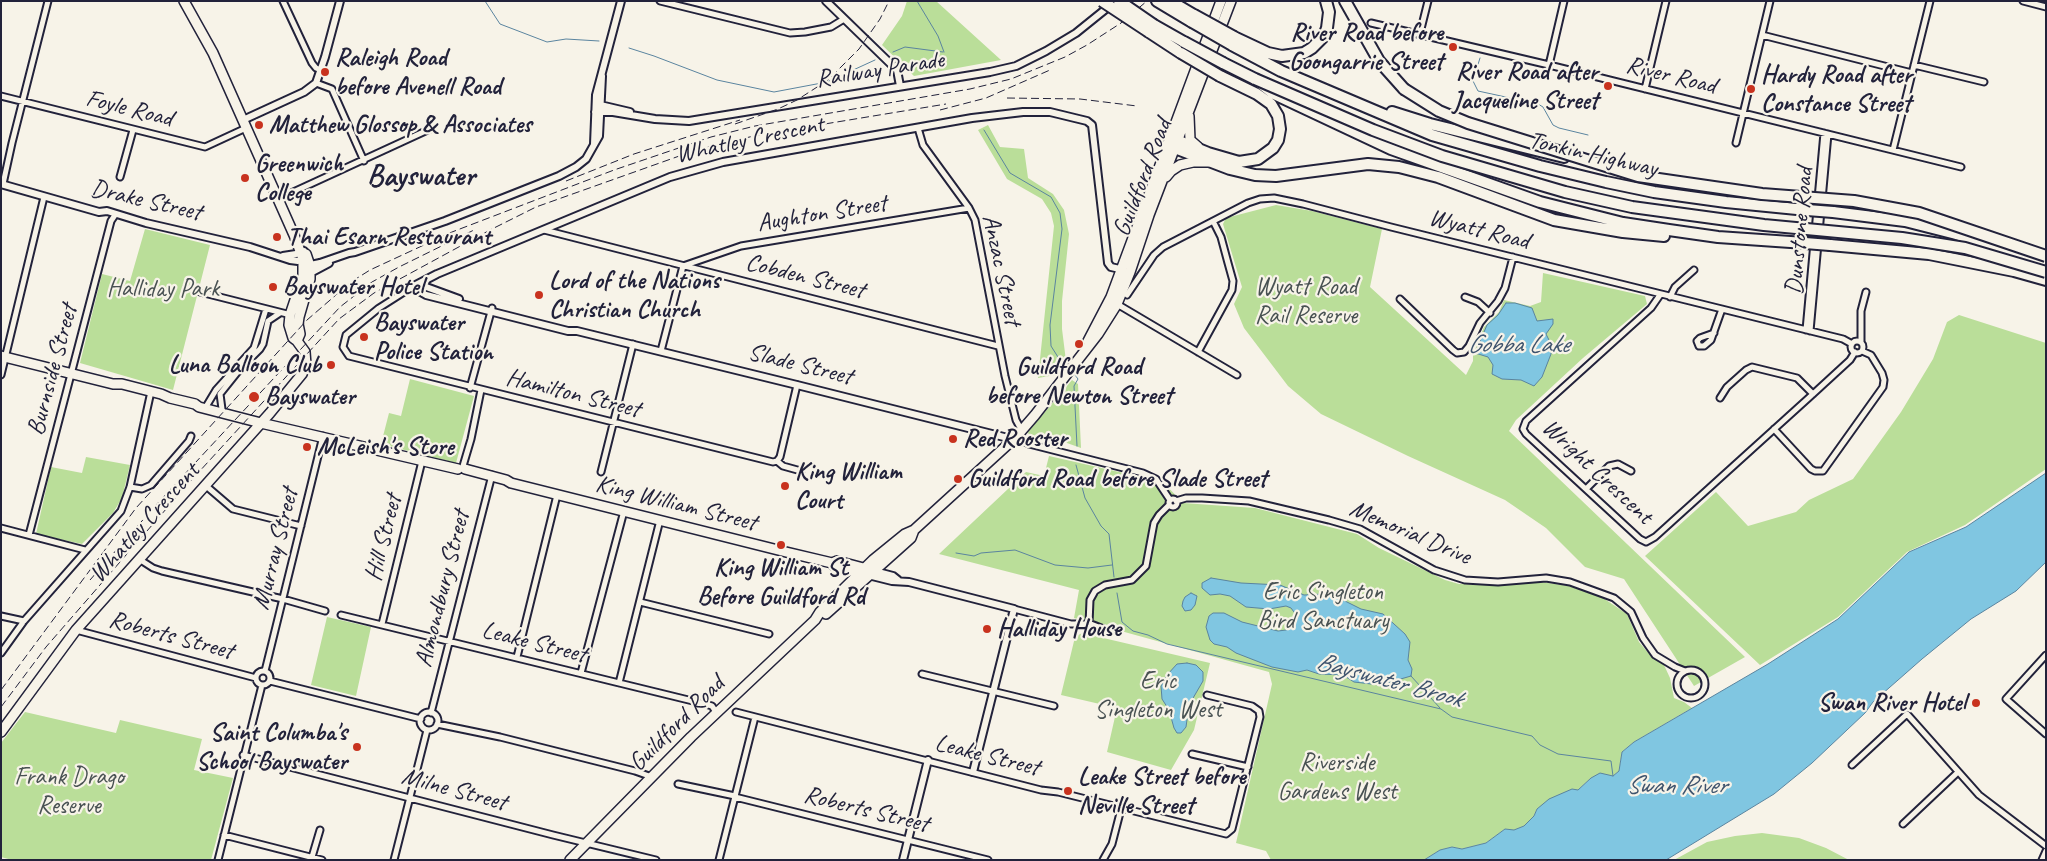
<!DOCTYPE html>
<style>
body{margin:0}
#map{position:relative;width:2047px;height:861px;overflow:hidden;background:#f7f3e8;font-family:Caveat,sans-serif}
canvas{display:block}
.frame{position:absolute;inset:0;border:2px solid #22223b;pointer-events:none}
</style>
<div id="map">
<canvas width="2047" height="861"></canvas>
<div class="frame"></div>
</div>
<script>
const c = document.querySelector('canvas').getContext('2d');
c.lineJoin = 'round';
function fill(path, color) { c.fillStyle = color; c.fill(path, 'evenodd'); }
const poly = rows => new Path2D(rows.map(r => 'M' + r).join(''));
function strokePath(path, color, width, dash) { c.strokeStyle = color; c.lineWidth = width; c.lineCap = dash ? 'butt' : 'round'; c.setLineDash(dash || []); c.stroke(path); }
function write(font, color, halo, rows, align = 'center') {
  c.font = font + ' Caveat,sans-serif'; c.lineWidth = 4.5; c.setLineDash([]); c.textBaseline = 'middle'; c.strokeStyle = halo; c.fillStyle = color; for (const [text, x, y, turn = 0] of rows) {
    c.save(); c.translate(x, y); c.rotate((+turn || 0) * Math.PI / 180); c.textAlign = isNaN(turn) ? turn : align; if (halo) c.strokeText(text, 0, 0); c.fillText(text, 0, 0); c.restore();
  }
}
fill(poly([
 [907,1,936,1,1001,60,914,76,882,45,902,16],
 [988,125,1000,147,1024,149,1028,178,1053,194,1064,210,1069,234,1062,301,1062,329,1066,361,1055,375,1038,378,1054,226,1051,213,1042,199,1007,179,978,130],
 [1276,205,1312,211,1382,229,1370,287,1466,375,1473,361,1473,354,1484,327,1499,312,1504,300,1530,306,1541,302,1543,273,1645,296,1647,304,1583,358,1516,420,1509,431,1745,657,1694,686,1624,579,1585,567,1546,528,1505,500,1408,456,1321,414,1288,386,1244,328,1234,304,1242,287,1223,224,1226,218],
 [145,229,210,245,173,390,80,363,102,274,130,281],
 [1959,315,2046,343,2046,469,1965,525,1907,552,1838,617,1760,665,1645,556,1716,492,1748,526,1796,512,1809,500,1853,479,1901,412,1933,359,1947,322],
 [410,379,474,396,456,463,381,444,389,413,401,416],
 [1072,380,1078,384,1081,448,1050,437,1030,439,1028,432],
 [1049,456,1163,482,1183,503,1255,508,1357,534,1379,548,1445,580,1459,584,1493,585,1541,582,1569,586,1603,598,1627,614,1639,642,1650,655,1664,665,1670,678,1674,698,1684,702,1692,708,1634,742,1622,752,1619,771,1613,776,1591,778,1578,790,1537,809,1534,816,1524,826,1514,831,1505,829,1486,843,1462,849,1452,847,1440,850,1424,860,1271,860,1266,851,1236,843,1272,684,1269,672,1074,618,1079,590,939,554,1026,472,1044,476],
 [86,457,130,465,122,498,113,513,82,544,36,534,51,467,82,473],
 [327,617,371,627,356,696,311,685],
 [1082,633,1210,663,1194,730,1171,770,1107,752,1117,708,1061,695,1075,637],
 [25,712,116,733,120,720,202,739,194,770,233,778,211,860,12,860,1,857,1,743],
 [1762,833,1799,838,1826,848,1849,860,1674,860,1707,842,1735,836]
]), '#bade99');
const water = poly([
 [1506,303,1515,303,1532,308,1537,321,1553,319,1553,324,1546,334,1551,344,1551,354,1542,377,1534,386,1521,380,1502,379,1492,374,1493,365,1488,357,1475,353,1487,325,1498,315,1506,303],
 [2046,473,2046,562,2016,591,1971,619,1922,659,1873,702,1865,713,1812,763,1774,794,1666,860,1424,860,1440,850,1452,847,1462,849,1486,843,1505,829,1514,830,1524,826,1534,816,1537,809,1549,799,1572,789,1578,790,1591,778,1600,773,1613,776,1619,771,1622,752,1634,742,1768,664,1838,619,1909,552,1966,527,2046,473],
 [1211,578,1241,583,1280,585,1304,595,1324,594,1343,600,1361,609,1383,614,1405,634,1410,642,1408,660,1412,669,1411,676,1380,685,1354,682,1343,675,1319,674,1307,670,1298,672,1272,667,1236,653,1227,647,1214,644,1210,640,1206,627,1209,616,1213,613,1224,613,1242,622,1278,631,1286,630,1292,627,1297,616,1291,608,1286,606,1269,609,1246,607,1230,596,1220,594,1210,595,1202,588,1202,583,1211,578],
 [1191,593,1197,596,1195,605,1191,610,1185,611,1182,606,1183,601,1185,597,1191,593],
 [1187,663,1196,665,1203,672,1203,681,1189,705,1186,727,1181,733,1177,733,1174,728,1169,710,1162,699,1161,686,1167,675,1177,664,1187,663]
]);
fill(water, '#80c6e1');
strokePath(water, '#5a849f', 1);
strokePath(poly([
 [485,1,500,24,547,42,566,39,599,41],
 [917,1,938,36,944,52],
 [629,48,654,56,717,80,774,92,827,82,875,60],
 [893,52,905,47,943,52],
 [1480,58,1473,81,1478,91,1538,104,1543,107,1553,125,1559,128,1588,135],
 [984,130,1010,173,1051,197,1060,213,1062,229,1050,325,1051,346,1063,365],
 [1075,375,1078,379,1074,386,1077,446],
 [1076,465,1085,498,1101,526,1109,534,1114,577],
 [956,553,974,556,981,553,1015,550,1055,565,1088,568,1112,565],
 [1117,593,1122,622,1133,631,1148,635,1167,644,1441,709,1452,717,1532,736,1540,745,1558,754,1611,761,1613,776],
 [1411,676,1440,708]
]), '#5a849f', 1);
const minor = poly([
 [283,1,312,63,316,68,321,70],
 [660,1,790,33,805,32,831,27,844,19],
 [2023,1,2046,7],
 [1371,23,1549,65,1961,167],
 [1420,33,1428,1],
 [1762,35,1912,73],
 [1549,65,1564,1],
 [1914,65,1984,82],
 [316,83,332,89,364,161],
 [1645,89,1666,1],
 [1,96,205,147,246,128],
 [918,128,923,145,969,208,975,220,1005,376,1016,420,1022,431],
 [1736,143,1770,1],
 [1893,150,1930,1],
 [120,177,133,130],
 [3,184,12,143,48,1],
 [278,199,430,129],
 [544,230,998,346],
 [412,287,379,308,346,335,343,347,349,356,773,462,777,461,783,466,801,471],
 [200,292,291,315],
 [1127,295,1154,255,1163,247,1248,203,1260,199,1274,198,1303,204,1391,227,1843,339,1852,344],
 [1660,295,1651,308,1526,421,1523,429,1526,434,1640,539,1646,542,1655,537,1813,394,1850,360,1855,352],
 [1465,297,1478,302,1490,313],
 [1670,297,1675,287,1694,270],
 [1400,299,1453,350,1457,353,1464,352,1469,346,1480,323,1498,301,1505,288,1513,257],
 [1117,304,1237,375],
 [1806,330,1824,133],
 [1810,331,1828,134],
 [1714,333,1700,338,1697,341,1699,346,1704,346,1711,340,1722,309],
 '1851 347a6 6 0 1 1 12 0a6 6 0 1 1-12 0Z',
 [1861,342,1861,311,1866,292],
 [661,351,683,266,741,246,969,208],
 [1198,352,1232,290,1233,281,1228,263,1221,237,1213,221],
 [1,375,44,197],
 [470,388,492,308],
 [1720,398,1727,387,1746,370,1752,367,1797,378,1813,394],
 [207,405,216,390,254,348,266,309],
 [222,409,220,394,240,369,260,349,263,344,268,321,280,313],
 [1774,429,1811,469,1815,471,1823,471,1883,387,1884,380,1882,373,1871,355,1862,351],
 [1016,437,1029,444,1143,473,1156,479,1170,500],
 [777,461,780,457,797,385],
 [463,466,471,439,481,390],
 [601,472,633,344],
 [205,485,233,509,301,526],
 [130,487,142,489,151,485,189,441,191,436],
 [1586,489,1609,466,1618,464,1631,471],
 '1169 503a4 4 0 1 1 8 0a4 4 0 1 1-8 0Z',
 [1176,501,1186,498,1202,498,1249,501,1329,520,1360,529,1434,570,1465,580,1498,582,1546,578,1570,582,1614,598,1631,612,1643,638,1655,655,1675,667,1685,671],
 [1,528,85,550],
 [29,535,111,221,115,215],
 [139,559,153,568,162,571,283,599,325,611],
 [640,602,769,634],
 [1014,609,1071,624,1091,624,1111,632],
 [341,615,705,704,712,706,716,712],
 [1,616,24,621],
 [382,624,422,461],
 [1089,624,1090,600,1095,591,1105,585,1132,580,1146,566,1154,523,1159,515,1169,505],
 [76,630,256,678],
 [1,653,24,621,121,511,130,487,150,396],
 [2046,655,2006,699,2046,734],
 [517,657,557,495],
 '1677 684a14 14 0 1 1 28 0a14 14 0 1 1-28 0Z',
 '256 678a7 7 0 1 1 14 0a7 7 0 1 1-14 0Z',
 [265,671,323,436],
 [581,673,624,511],
 [922,674,1054,706],
 [270,681,421,719],
 [619,683,660,520],
 [736,712,1041,790,1058,792,1226,834,1232,829,1260,717,1259,711,1252,706,1207,695],
 '420 721a9 9 0 1 1 18 0a9 9 0 1 1-18 0Z',
 [431,713,492,475],
 [437,724,500,737,635,771,652,777],
 [1192,754,1248,767],
 [243,755,553,835,656,860],
 [1852,765,1907,714,1979,795,2046,846],
 [678,784,735,796],
 [735,797,988,860],
 [1903,824,1957,773],
 [224,835,322,860],
 [312,857,320,830],
 [218,860,262,685],
 [394,860,427,730],
 [719,860,755,717],
 [1103,860,1112,844,1121,809],
 [2042,860,2046,851]
]);
const tertiary = poly([
 [826,1,897,70,900,86],
 [596,104,630,112],
 [595,112,613,112,655,119,689,121,990,72,1016,66,1046,51,1076,33,1112,4],
 [243,120,304,92,316,83,325,57,340,1],
 [594,144,596,95,621,1],
 [1,184,99,212,107,211,146,223,250,247,290,260,298,261,307,258],
 [283,256,296,254,304,251],
 [306,266,320,263,349,253,355,252,445,221,559,176,576,167,586,159,599,136,602,76],
 [306,272,314,271,329,263],
 [418,284,459,299],
 [412,287,437,274,670,177,723,162,972,118,1023,112,1050,112,1087,121,1092,125,1108,263,1111,267,1124,270],
 [412,287,426,295,568,331,577,331,797,385,1008,438,1012,441],
 [874,571,893,576,898,580],
 [868,575,892,581,909,582,1014,609,973,772],
 [903,860,928,760]
]);
const primary = poly([
 [297,341,300,334,298,324,299,317,310,279,310,266,306,254],
 [1,356,113,384,122,384,161,394,170,398,195,404,199,407,261,423,458,469],
 [465,469,506,480,511,483,786,552,832,563,837,561,871,570],
 [832,563,835,567,866,575],
 [1,732,76,630,270,413,302,374,306,365,305,352,297,341,293,338,289,325,290,315,303,276,303,259,294,235,213,53,184,1]
]);
const trunk = poly([
 [1189,116,1190,140,1198,147],
 [1166,177,1171,171,1180,165,1193,162,1208,162],
 [1088,341,1111,297,1221,1],
 [826,614,911,538,914,530],
 [570,860,691,737,815,620,820,612,873,560,905,534,914,530,1016,437,1035,415,1098,334,1117,304,1130,272,1149,215,1231,1]
]);
const motorway = poly([
 [1157,1,1192,22],
 [1170,1,1194,15],
 [1345,1,1379,61,1404,89],
 [1154,25,1184,42],
 [1149,32,1181,53],
 [1234,37,1268,53,1282,56,1304,53,1312,48,1324,36,1327,28,1329,12,1326,1],
 [1232,45,1281,71,1432,135,1540,166,1606,182,1654,192,1726,202,1807,210],
 [1223,63,1255,79,1274,94,1391,149,1540,202,1623,223,1669,230,1718,237,1805,243],
 [1392,112,1430,124,1564,157],
 [1169,137,1208,153,1239,162,1258,159,1273,148,1278,140,1280,129,1278,116,1271,104,1257,94,1220,76],
 [1167,145,1230,169,1255,175,1276,176,1368,164,1399,167,1438,177,1554,220,1623,232,1664,236],
 [1833,212,1905,221,1956,234,2046,264],
 [1830,245,1929,254,2014,271,2046,280]
]);
strokePath(minor, '#22223b', 9);
strokePath(tertiary, '#22223b', 10);
strokePath(primary, '#22223b', 12);
strokePath(trunk, '#22223b', 12);
strokePath(motorway, '#22223b', 14);
strokePath(minor, '#f7f3e8', 5);
strokePath(tertiary, '#f7f3e8', 6);
strokePath(primary, '#f7f3e8', 9);
strokePath(trunk, '#f7f3e8', 9);
strokePath(motorway, '#f7f3e8', 10);
strokePath(poly([
 [1007,98,1080,99,1137,106],
 [940,110,986,98,1050,70],
 [735,124,778,109,797,100,828,80,859,49,880,19,889,1],
 [566,181,634,154,740,120],
 [90,580,156,505,340,307,372,282,399,267,474,230],
 [1,690,136,508,307,320,351,282,370,270,452,232,614,170,711,137,755,126,970,89,1011,79,1065,57,1087,45,1121,23,1147,1],
 [1,707,46,647,187,485,339,319,374,293,490,230,536,207,699,149,758,135,946,104]
]), '#22223b', 1, [8, 4]);
const motorwayBridge = poly([
 [1102,1,1149,32],
 [1119,1,1154,25],
 [1194,15,1234,37],
 [1192,22,1232,45],
 [1184,42,1223,63],
 [1181,53,1220,76],
 [1255,79,1373,130,1442,156,1565,192,1632,207,1764,225,1902,238,1965,248,2046,272],
 [1404,89,1439,111,1468,123,1638,176,1762,194,1854,201,1919,213,2046,256],
 [1807,210,1833,212],
 [1805,243,1830,245]
]);
strokePath(motorwayBridge, '#22223b', 14, []);
strokePath(motorwayBridge, '#f7f3e8', 10);
for (const [x, y, r, color] of [
 [1453,47,5,"#c8321e"],
 [325,72,5,"#c8321e"],
 [1608,86,5,"#c8321e"],
 [1751,89,5,"#c8321e"],
 [259,125,5,"#c8321e"],
 [245,178,5,"#c8321e"],
 [277,237,5,"#c8321e"],
 [273,287,5,"#c8321e"],
 [539,295,5,"#c8321e"],
 [364,337,5,"#c8321e"],
 [1079,344,5,"#c8321e"],
 [331,365,5,"#c8321e"],
 [254,397,6,"#c8321e"],
 [953,439,5,"#c8321e"],
 [307,447,5,"#c8321e"],
 [958,479,5,"#c8321e"],
 [785,486,5,"#c8321e"],
 [781,545,5,"#c8321e"],
 [987,629,5,"#c8321e"],
 [1976,703,5,"#c8321e"],
 [357,747,5,"#c8321e"],
 [1068,791,5,"#c8321e"]
]) { const dot = new Path2D(); dot.arc(x, y, r, 0, 2 * Math.PI); c.fillStyle = color; c.fill(dot); strokePath(dot, '#f7f3e8', 2); }
write('bold 25px', '#22223b', '#f7f3e8', [
 ["River Road before",1443,33,"right"],
 ["Goongarrie Street",1443,62,"right"],
 ["Raleigh Road",335,58],
 ["before Avenell Road",335,87],
 ["River Road after",1598,72,"right"],
 ["Jacqueline Street",1598,101,"right"],
 ["Hardy Road after",1761,75],
 ["Constance Street",1761,104],
 ["Matthew Glossop & Associates",269,125],
 ["Greenwich",255,164],
 ["College",255,193],
 ["Thai Esarn Restaurant",287,237],
 ["Lord of the Nations",549,281],
 ["Christian Church",549,310],
 ["Bayswater Hotel",283,287],
 ["Bayswater",374,323],
 ["Police Station",374,352],
 ["Luna Balloon Club",321,365,"right"],
 ["Guildford Road",1079,367,"center"],
 ["before Newton Street",1079,396,"center"],
 ["Bayswater",265,397],
 ["Red Rooster",963,439],
 ["McLeish's Store",317,447],
 ["King William",795,472],
 ["Court",795,501],
 ["Guildford Road before Slade Street",968,479],
 ["King William St",781,568,"center"],
 ["Before Guildford Rd",781,597,"center"],
 ["Halliday House",997,629],
 ["Swan River Hotel",1966,703,"right"],
 ["Saint Columba's",347,733,"right"],
 ["School Bayswater",347,762,"right"],
 ["Leake Street before",1078,777],
 ["Neville Street",1078,806]
], 'left');
write('25px', '#22223b', '#f7f3e8', [
 ["Railway Parade",880,70,-9],
 ["River Road",1671,76,14],
 ["Foyle Road",129,109,14],
 ["Whatley Crescent",750,140,-12],
 ["Tonkin Highway",1593,155,13],
 ["Guildford Road",1143,178,-69],
 ["Drake Street",146,201,13],
 ["Aughton Street",822,214,-9],
 ["Wyatt Road",1479,230,14],
 ["Dunstone Road",1800,231,-85],
 ["Anzac Street",1001,270,78],
 ["Cobden Street",805,277,14],
 ["Slade Street",800,365,14],
 ["Burnside Street",53,370,-75],
 ["Hamilton Street",573,394,14],
 ["Wright Crescent",1597,472,43],
 ["King William Street",676,504,14],
 ["Whatley Crescent",145,523,-48],
 ["Memorial Drive",1410,533,23],
 ["Hill Street",384,538,-76],
 ["Murray Street",276,549,-76],
 ["Almondbury Street",443,589,-76],
 ["Roberts Street",171,636,15],
 ["Leake Street",534,643,14],
 ["Guildford Road",677,724,-45],
 ["Leake Street",987,756,14],
 ["Milne Street",454,790,15],
 ["Roberts Street",866,810,14]
]);
write('25px', '#485152', '#f7f3e8', [
 ["Wyatt Road",1306,287],
 ["Rail Reserve",1306,316],
 ["Halliday Park",163,289],
 ["Eric Singleton",1323,592],
 ["Bird Sanctuary",1323,621],
 ["Eric",1158,681],
 ["Singleton West",1158,710],
 ["Riverside",1337,763],
 ["Gardens West",1337,792],
 ["Frank Drago",69,777],
 ["Reserve",69,806]
]);
write('italic 26px', '#3e536d', '#f7f3e8', [
 ["Gobba Lake",1518,345],
 ["Bayswater Brook",1389,681,15],
 ["Swan River",1676,786]
]);
write('bold 30px', '#22223b', '#f7f3e8', [
 ["Bayswater",421,177]
]);
</script>
